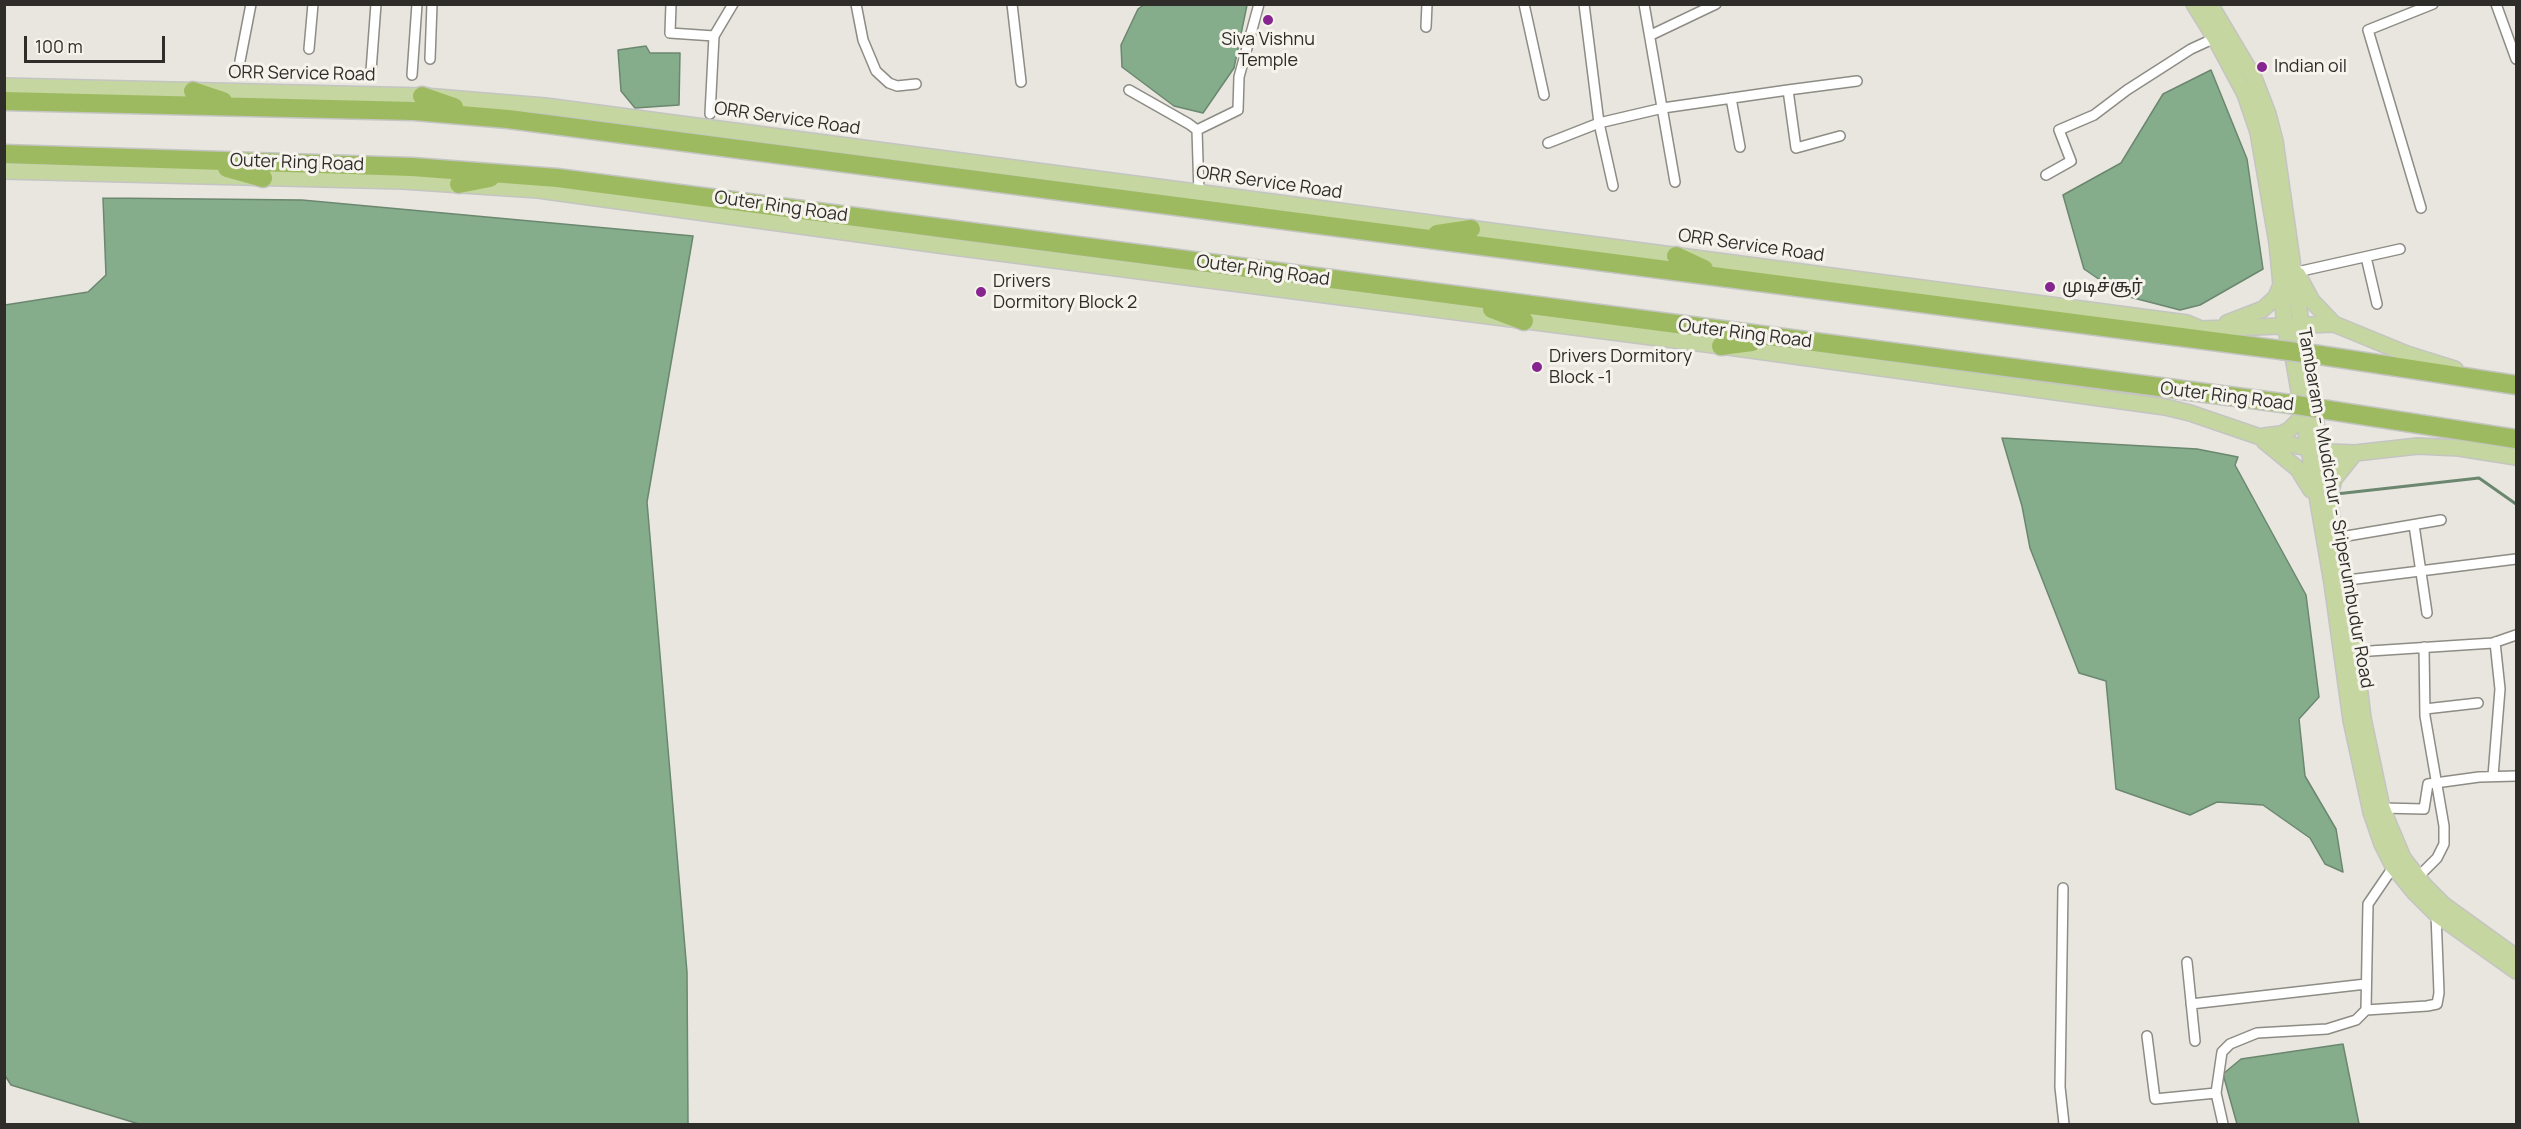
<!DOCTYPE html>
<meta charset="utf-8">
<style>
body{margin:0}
#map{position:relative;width:2521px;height:1129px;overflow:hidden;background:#e8e6de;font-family:Manrope,sans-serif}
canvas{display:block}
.frame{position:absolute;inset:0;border:6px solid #2e2d2a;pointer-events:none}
.scale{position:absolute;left:24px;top:36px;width:141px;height:27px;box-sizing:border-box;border:3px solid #2e2d2a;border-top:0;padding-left:8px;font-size:18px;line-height:21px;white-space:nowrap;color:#2e2d2a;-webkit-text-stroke:4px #f5f3eb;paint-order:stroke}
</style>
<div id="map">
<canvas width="2521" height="1129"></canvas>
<div class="frame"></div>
<div class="scale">100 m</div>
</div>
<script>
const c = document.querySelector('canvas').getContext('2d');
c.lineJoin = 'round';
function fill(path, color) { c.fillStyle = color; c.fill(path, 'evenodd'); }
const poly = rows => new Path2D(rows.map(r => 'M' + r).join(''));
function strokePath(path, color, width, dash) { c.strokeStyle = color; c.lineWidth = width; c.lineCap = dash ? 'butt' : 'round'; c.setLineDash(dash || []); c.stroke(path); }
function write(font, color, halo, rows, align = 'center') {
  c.font = font + ' Manrope,"Noto Sans Tamil",sans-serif'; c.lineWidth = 6; c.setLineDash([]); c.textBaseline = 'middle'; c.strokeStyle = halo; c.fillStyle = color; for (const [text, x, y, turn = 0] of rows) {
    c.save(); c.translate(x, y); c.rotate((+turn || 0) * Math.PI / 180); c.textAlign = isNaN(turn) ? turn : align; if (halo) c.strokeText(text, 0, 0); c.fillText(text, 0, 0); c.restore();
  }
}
const water = poly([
 [1145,4,1247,5,1234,68,1203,113,1174,106,1122,67,1121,45,1138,9,1145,4],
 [646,46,650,53,680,53,679,105,635,108,621,91,618,50,646,46],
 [2211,70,2247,159,2263,269,2200,305,2180,310,2122,295,2084,269,2063,195,2121,163,2163,94,2211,70],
 [103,198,302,200,693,236,647,502,687,972,688,1124,139,1124,11,1085,4,1074,5,305,88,292,106,275,103,198],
 [2002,438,2197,449,2238,457,2235,465,2306,595,2319,697,2299,719,2305,776,2336,829,2343,872,2325,864,2310,838,2263,805,2217,802,2190,815,2116,789,2106,681,2079,673,2030,548,2022,506,2002,438],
 [2343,1044,2359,1124,2237,1124,2223,1074,2241,1059,2343,1044]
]);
fill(water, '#85ad8c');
strokePath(water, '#6b876f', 1.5);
strokePath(poly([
 [2336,494,2479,478,2516,504]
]), '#6b876f', 3);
const street = poly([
 [671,4,670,33,714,36],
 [856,4,863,40,876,71,889,83,897,86,916,84],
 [1012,4,1021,82],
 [1524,4,1544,95],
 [1584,4,1599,123,1613,186],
 [1644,4,1675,182],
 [2496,4,2516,59],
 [1426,27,1427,4],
 [1651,35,1716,4],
 [309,49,313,4],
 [430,59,432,4],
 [240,61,251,4],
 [371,71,376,4],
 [412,75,417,4],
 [1129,90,1189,124,1197,130,1199,193],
 [1788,90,1857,81],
 [1731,98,1740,147],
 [710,114,714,36,733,4],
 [1197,130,1238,110,1239,77,1259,4],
 [1548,143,1599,123,1663,108,1788,90,1796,148,1840,136],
 [2046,175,2071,161,2059,130,2094,115,2127,90,2191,49,2215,38],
 [2421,208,2368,30,2433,4],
 [2366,257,2377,304],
 [2297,272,2400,249],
 [2414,525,2427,613],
 [2335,538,2441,520],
 [2340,581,2516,559],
 [2355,652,2493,643,2516,635],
 [2425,709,2478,703],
 [2493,776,2500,689,2495,642],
 [2382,808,2424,809,2428,784,2479,777,2516,776],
 [2418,877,2437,858,2444,844,2444,826,2425,716,2424,647],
 [2063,888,2060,1087,2064,1124],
 [2187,962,2195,1041],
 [2191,1004,2366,984],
 [2366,1010,2427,1006,2437,1004,2439,993,2436,914],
 [2147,1036,2155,1099,2216,1093],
 [2223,1124,2216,1093,2222,1052,2230,1044,2257,1033,2327,1029,2356,1020,2366,1010,2368,904,2396,863]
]);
const primary = poly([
 [2194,4,2215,38,2245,94,2258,132,2277,243,2285,327,2294,362,2332,583,2351,720,2371,812,2382,844,2393,866,2415,893,2436,914,2516,971],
 [2210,4,2254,78,2268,114,2275,141,2310,387,2355,652,2363,718,2382,808,2403,858,2424,885,2444,905,2516,957],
 [4,86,424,96,545,106,2187,323,2201,329,2334,324,2407,354,2455,369],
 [4,171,402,181,538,190,953,247,1721,346,2165,407,2190,413,2272,441,2329,452,2355,453,2418,446,2459,448,2516,457],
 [2298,275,2312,301,2334,324],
 [2227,323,2263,309,2276,297,2281,285],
 [2264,436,2281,434,2289,430,2302,417],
 [2264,441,2298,469,2311,490],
 [2330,496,2334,479,2355,453]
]);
const highway = poly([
 [193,91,223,101],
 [422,96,454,107],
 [4,101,414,111,508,119,2281,350],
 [4,154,412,167,557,178,2290,404],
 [227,168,263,178],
 [459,184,490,178],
 [1437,234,1471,229],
 [1676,256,1704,269],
 [1492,309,1524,321],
 [1721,346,1752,342],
 [2319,355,2516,385],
 [2328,410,2516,439]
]);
strokePath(street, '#8d8c85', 12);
strokePath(primary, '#c4c4c3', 18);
strokePath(highway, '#c4c4c3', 21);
strokePath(street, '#fff', 9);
strokePath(primary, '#c5d6a0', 15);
strokePath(highway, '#9eba60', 18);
const highwayBridge = poly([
 [2281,350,2319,355],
 [2290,404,2328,410]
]);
strokePath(highwayBridge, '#c4c4c3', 21, []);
strokePath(highwayBridge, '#9eba60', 18);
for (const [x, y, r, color] of [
 [1268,20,6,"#86258f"],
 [2262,67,6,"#86258f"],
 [2050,287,6,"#86258f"],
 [981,292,6,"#86258f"],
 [1537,367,6,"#86258f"]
]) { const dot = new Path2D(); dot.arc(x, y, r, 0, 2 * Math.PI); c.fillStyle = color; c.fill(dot); strokePath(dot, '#f5f3eb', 2); }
write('18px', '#2e2d2a', '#f5f3eb', [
 ["Siva Vishnu",1268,40,"center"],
 ["Temple",1268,61,"center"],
 ["Indian oil",2274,67],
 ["Drivers",993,282],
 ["Dormitory Block 2",993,303],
 ["முடிச்சூர்",2062,287],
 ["Drivers Dormitory",1549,357],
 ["Block -1",1549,378]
], 'left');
write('18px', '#2e2d2a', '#f5f3eb', [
 ["ORR Service Road",302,74,1],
 ["ORR Service Road",787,119,8],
 ["Outer Ring Road",297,163,2],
 ["ORR Service Road",1269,183,8],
 ["Outer Ring Road",781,207,8],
 ["ORR Service Road",1751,246,8],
 ["Outer Ring Road",1263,271,8],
 ["Outer Ring Road",1745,334,7],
 ["Outer Ring Road",2227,397,7],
 ["Tambaram - Mudichur - Sriperumbudur Road",2335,508,80]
]);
</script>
